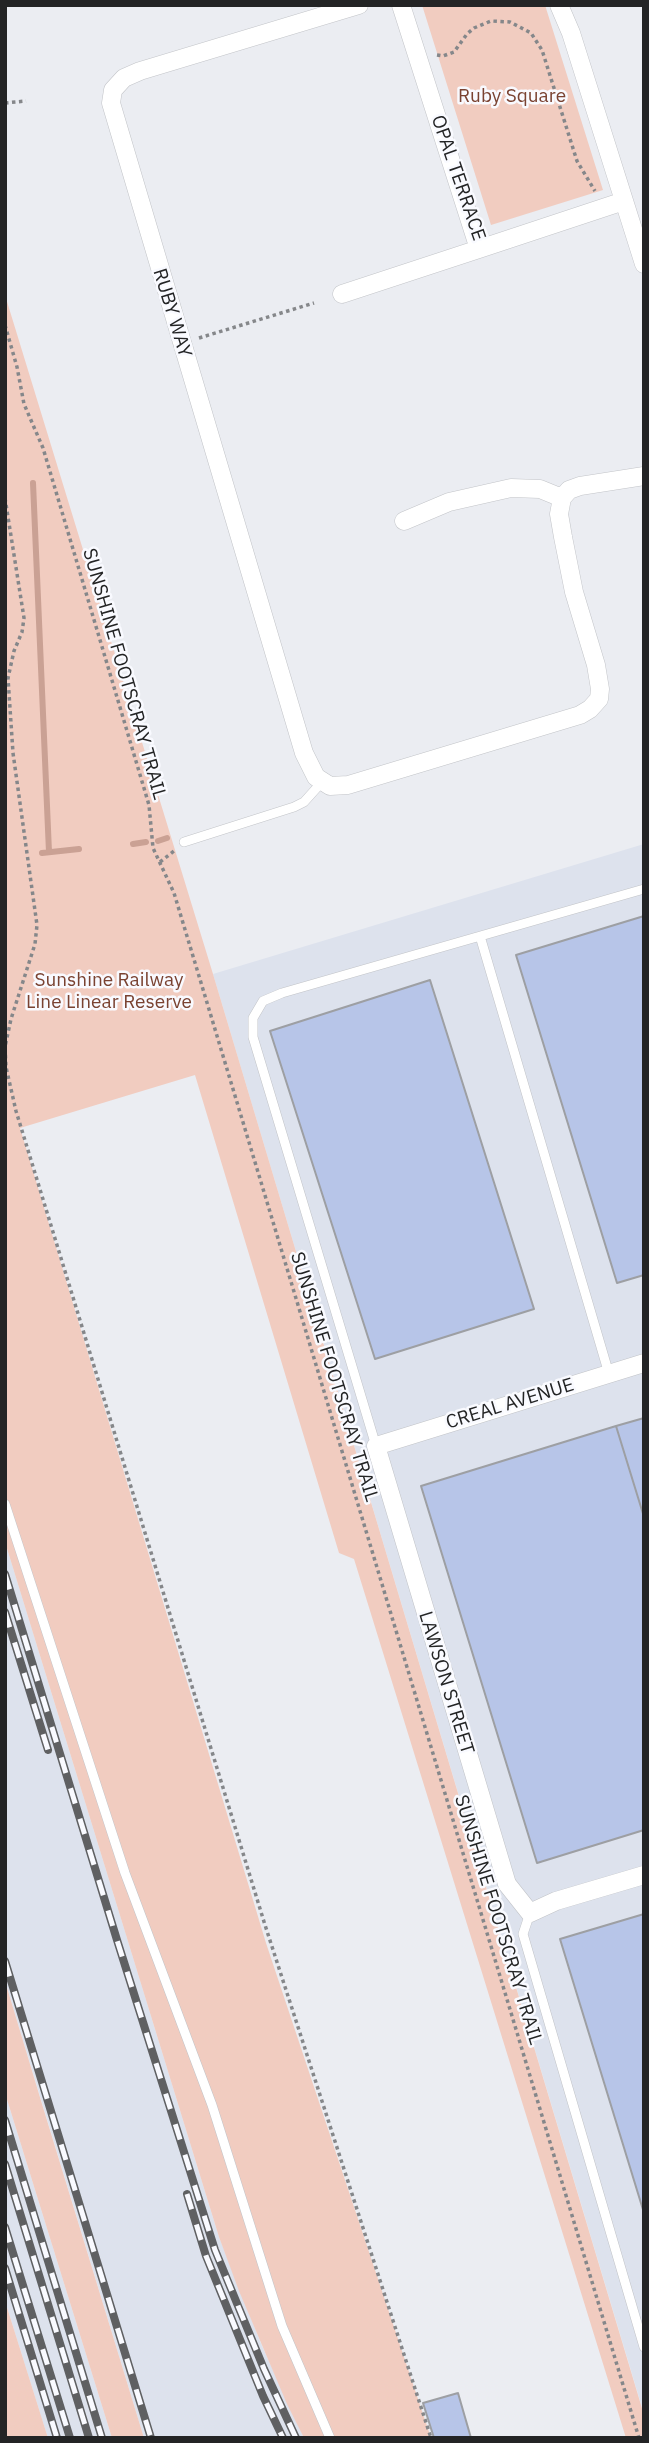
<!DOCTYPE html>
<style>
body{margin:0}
#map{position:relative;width:649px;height:2443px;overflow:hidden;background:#ebedf2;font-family:"IBM Plex Sans",sans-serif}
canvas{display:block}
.frame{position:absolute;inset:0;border:7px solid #232425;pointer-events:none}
</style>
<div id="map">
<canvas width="649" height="2443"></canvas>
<div class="frame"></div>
</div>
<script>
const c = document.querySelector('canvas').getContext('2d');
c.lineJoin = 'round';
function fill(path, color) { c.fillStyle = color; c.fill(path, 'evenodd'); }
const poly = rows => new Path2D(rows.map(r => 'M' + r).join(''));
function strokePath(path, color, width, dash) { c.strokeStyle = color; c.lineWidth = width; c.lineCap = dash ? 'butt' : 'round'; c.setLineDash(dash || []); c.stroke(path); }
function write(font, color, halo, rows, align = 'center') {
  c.font = font + ' "IBM Plex Sans",sans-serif'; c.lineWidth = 5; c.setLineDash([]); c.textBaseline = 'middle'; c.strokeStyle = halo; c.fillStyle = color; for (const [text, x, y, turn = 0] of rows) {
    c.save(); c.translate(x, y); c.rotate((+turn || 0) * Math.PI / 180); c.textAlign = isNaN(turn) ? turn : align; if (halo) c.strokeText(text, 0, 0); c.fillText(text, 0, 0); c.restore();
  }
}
fill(poly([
 [644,844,644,2414,213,974],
 [5,1542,219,2237,262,2346,304,2438,144,2438,5,1981],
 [5,2093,112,2438,48,2438,5,2301]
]), '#dde2ed');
fill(poly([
 [422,5,545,5,603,190,491,225],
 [5,295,213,974,644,2415,644,2438,626,2438,354,1559,339,1553,195,1075,20,1128,266,1943,431,2438,304,2438,287,2404,239,2291,219,2237,5,1542],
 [5,1981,42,2104,144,2438,112,2438,5,2093],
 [5,2301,48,2438,5,2438]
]), '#f1ccc0');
strokePath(poly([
 [33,483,49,852],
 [158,841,167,838],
 [133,844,146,842],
 [42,853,79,849]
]), '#caa194', 6);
const building = poly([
 [644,916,644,1275,617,1283,516,955,644,916],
 [430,980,534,1309,375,1359,270,1031,430,980],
 [644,1418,644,1517,616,1426,644,1418],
 [616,1426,644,1517,644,1830,537,1863,421,1486,616,1426],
 [644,1914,644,2213,560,1939,644,1914],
 [458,2393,471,2438,434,2438,423,2403,458,2393]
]);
fill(building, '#b7c5e8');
strokePath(building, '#9d9fa3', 2);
const lane = poly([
 [184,842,294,807,304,802,322,782],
 [480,936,609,1374],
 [376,1446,253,1037,253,1018,263,1001,282,993,644,889],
 [5,1504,125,1873,212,2105,282,2326,330,2438],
 [530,1913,523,1934,644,2347]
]);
const street = poly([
 [359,5,140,71,124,78,113,90,111,103,304,753,316,777,330,786,348,785,580,715,590,709,599,699,600,689,596,665,574,592,563,537,559,514,562,498,569,490,580,486,644,476],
 [401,5,479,249,624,201],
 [559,5,571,33,644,264],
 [342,294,479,249],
 [404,521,449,502,511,488,540,489,562,498],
 [644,1363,376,1446,507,1884,530,1913,556,1901,644,1875]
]);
strokePath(lane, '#c2c4c8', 10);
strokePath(street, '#c2c4c8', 19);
strokePath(poly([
 [437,55,443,56,454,52,467,34,474,28,491,21,510,22,531,33,542,50,577,161,595,191],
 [5,103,26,101],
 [5,325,17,367,24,404,43,448,149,805,153,848,174,893,639,2438],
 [199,338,314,303],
 [5,498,24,618,22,632,14,651,8,678,13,753,37,925,35,944,11,1019,5,1047,6,1067,16,1111,265,1925,431,2438],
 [160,862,174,851]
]), '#85878a', 3.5, [3.5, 3.5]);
strokePath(lane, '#fff', 9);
strokePath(street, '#fff', 18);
const rail = poly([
 [5,1574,117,1940,215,2250,264,2369,296,2438],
 [5,1612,48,1750],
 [5,1961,151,2438],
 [5,2120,102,2438],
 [5,2164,89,2438],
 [187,2194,206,2256,263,2396,283,2438],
 [5,2227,70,2438],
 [5,2268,57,2438]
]);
strokePath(rail, '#5f6062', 8);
strokePath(rail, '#f9faff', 5, [16]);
write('19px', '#7a4231', '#f9faff', [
 ["Ruby Square",512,97],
 ["Sunshine Railway",109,981],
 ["Line Linear Reserve",109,1003]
]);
write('19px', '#232425', '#f9faff', [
 ["OPAL TERRACE",458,178,71],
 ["RUBY WAY",172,313,73],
 ["SUNSHINE FOOTSCRAY TRAIL",124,674,74],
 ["SUNSHINE FOOTSCRAY TRAIL",334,1377,73],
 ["CREAL AVENUE",510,1404,-17],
 ["LAWSON STREET",446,1683,73],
 ["SUNSHINE FOOTSCRAY TRAIL",498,1920,73]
]);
</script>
